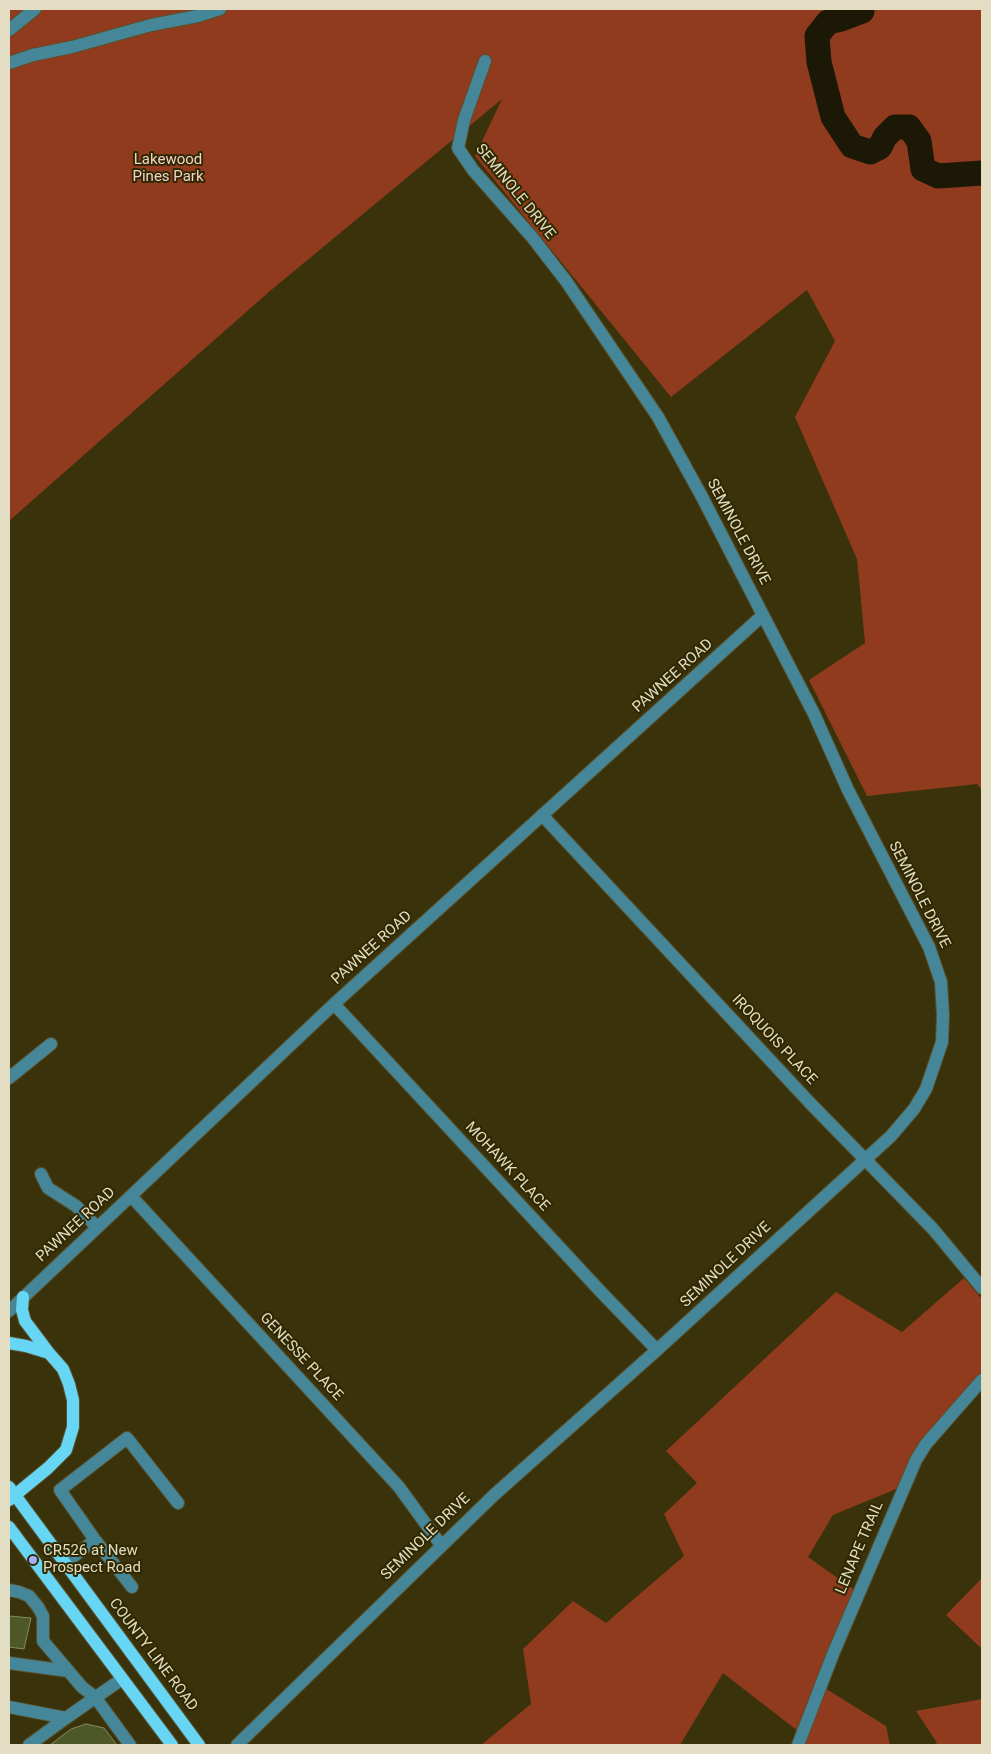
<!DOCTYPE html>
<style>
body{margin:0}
#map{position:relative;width:991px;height:1754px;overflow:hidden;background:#3a320b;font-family:Roboto,sans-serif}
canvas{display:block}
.frame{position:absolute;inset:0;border:10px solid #e2ddc3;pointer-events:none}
</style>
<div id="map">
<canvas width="991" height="1754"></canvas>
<div class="frame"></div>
</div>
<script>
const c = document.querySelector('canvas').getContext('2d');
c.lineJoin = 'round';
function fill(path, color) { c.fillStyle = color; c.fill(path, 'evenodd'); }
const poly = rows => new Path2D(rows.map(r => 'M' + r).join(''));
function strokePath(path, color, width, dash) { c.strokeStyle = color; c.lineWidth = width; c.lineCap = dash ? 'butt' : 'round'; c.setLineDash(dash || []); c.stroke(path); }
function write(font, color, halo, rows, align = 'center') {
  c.font = font + ' Roboto,sans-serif'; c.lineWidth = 4; c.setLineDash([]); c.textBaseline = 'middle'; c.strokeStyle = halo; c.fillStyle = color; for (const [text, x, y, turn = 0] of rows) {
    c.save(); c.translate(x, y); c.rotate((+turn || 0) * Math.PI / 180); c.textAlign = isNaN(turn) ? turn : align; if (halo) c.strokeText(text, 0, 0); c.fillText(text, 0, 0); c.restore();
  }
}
fill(poly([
 [9,9,982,9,982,790,977,784,867,796,809,680,865,643,857,559,795,417,835,341,807,290,671,397,475,156,502,99,270,291,9,521],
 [964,1278,982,1299,982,1376,901,1487,833,1515,808,1557,860,1594,823,1687,886,1726,890,1745,797,1745,803,1735,723,1673,680,1745,481,1745,531,1704,523,1649,573,1601,606,1623,684,1556,664,1514,697,1483,666,1451,836,1292,902,1332],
 [982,1578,982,1649,946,1615],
 [982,1699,982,1745,933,1745,937,1743,916,1711]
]), '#903b1e');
strokePath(poly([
 [861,9,862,11,841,19,828,22,817,36,819,62,833,117,852,146,870,152,880,147,885,137,895,127,909,127,919,141,923,169,938,176,982,173]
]), '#1c1806', 25);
const building = poly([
 [9,1616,31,1618,24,1649,9,1647,9,1616],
 [86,1724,104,1728,117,1745,50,1745,71,1729,86,1724]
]);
fill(building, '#4d5727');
strokePath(building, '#828d5c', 1);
const minor = poly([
 [9,30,35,9],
 [9,63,33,55,72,47,151,25,198,16,220,9],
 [542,815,810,1103,933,1229,982,1288],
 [334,1004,601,1292,657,1350],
 [9,1078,51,1044],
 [41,1174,48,1188,76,1206,97,1227],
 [131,1196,399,1487,441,1545],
 [9,1311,334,1004,763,615],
 [95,1540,132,1587],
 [65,1563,95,1540,60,1490,127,1438,178,1503],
 [9,1590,19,1592,29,1596,38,1607,43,1616,43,1641,82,1687,95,1697,130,1745],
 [9,1663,68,1671],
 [9,1707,66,1718,122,1679],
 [29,1745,66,1718],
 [237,1745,494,1495,657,1350,891,1136,914,1109,926,1089,942,1042,943,1015,941,982,929,947,848,790,814,714,701,495,658,417,566,281,532,237,473,170,458,148,464,120,485,61],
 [798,1745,833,1654,916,1460,926,1444,982,1380]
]);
const major = poly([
 [23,1297,22,1310,25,1321,49,1353],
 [9,1343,26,1346,49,1353,63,1369,69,1384,73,1400,73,1427,66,1450,48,1468,9,1500],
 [9,1487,199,1745],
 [9,1527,172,1745]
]);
strokePath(minor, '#58512c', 14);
strokePath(major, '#58512c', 14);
strokePath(minor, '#458699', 12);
strokePath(major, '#67d6f5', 12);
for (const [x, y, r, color] of [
 [33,1560,5,"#a8b0fc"]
]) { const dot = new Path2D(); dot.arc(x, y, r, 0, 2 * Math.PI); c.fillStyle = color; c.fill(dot); strokePath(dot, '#302801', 2); }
write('15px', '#f2d2c8', '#302801', [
 ["Lakewood",168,160],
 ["Pines Park",168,177]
]);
write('15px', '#e2ddc3', '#302801', [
 ["SEMINOLE DRIVE",515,192,51],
 ["SEMINOLE DRIVE",738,532,62],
 ["PAWNEE ROAD",673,676,-42],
 ["SEMINOLE DRIVE",919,895,63],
 ["PAWNEE ROAD",372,948,-42],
 ["IROQUOIS PLACE",774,1040,47],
 ["MOHAWK PLACE",507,1167,47],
 ["PAWNEE ROAD",76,1225,-43],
 ["SEMINOLE DRIVE",726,1265,-43],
 ["GENESSE PLACE",301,1357,47],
 ["SEMINOLE DRIVE",426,1537,-44],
 ["LENAPE TRAIL",860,1548,-67],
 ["COUNTY LINE ROAD",153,1655,53]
]);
write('15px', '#e2ddc3', '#302801', [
 ["CR526 at New",43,1551],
 ["Prospect Road",43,1568]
], 'left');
</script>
